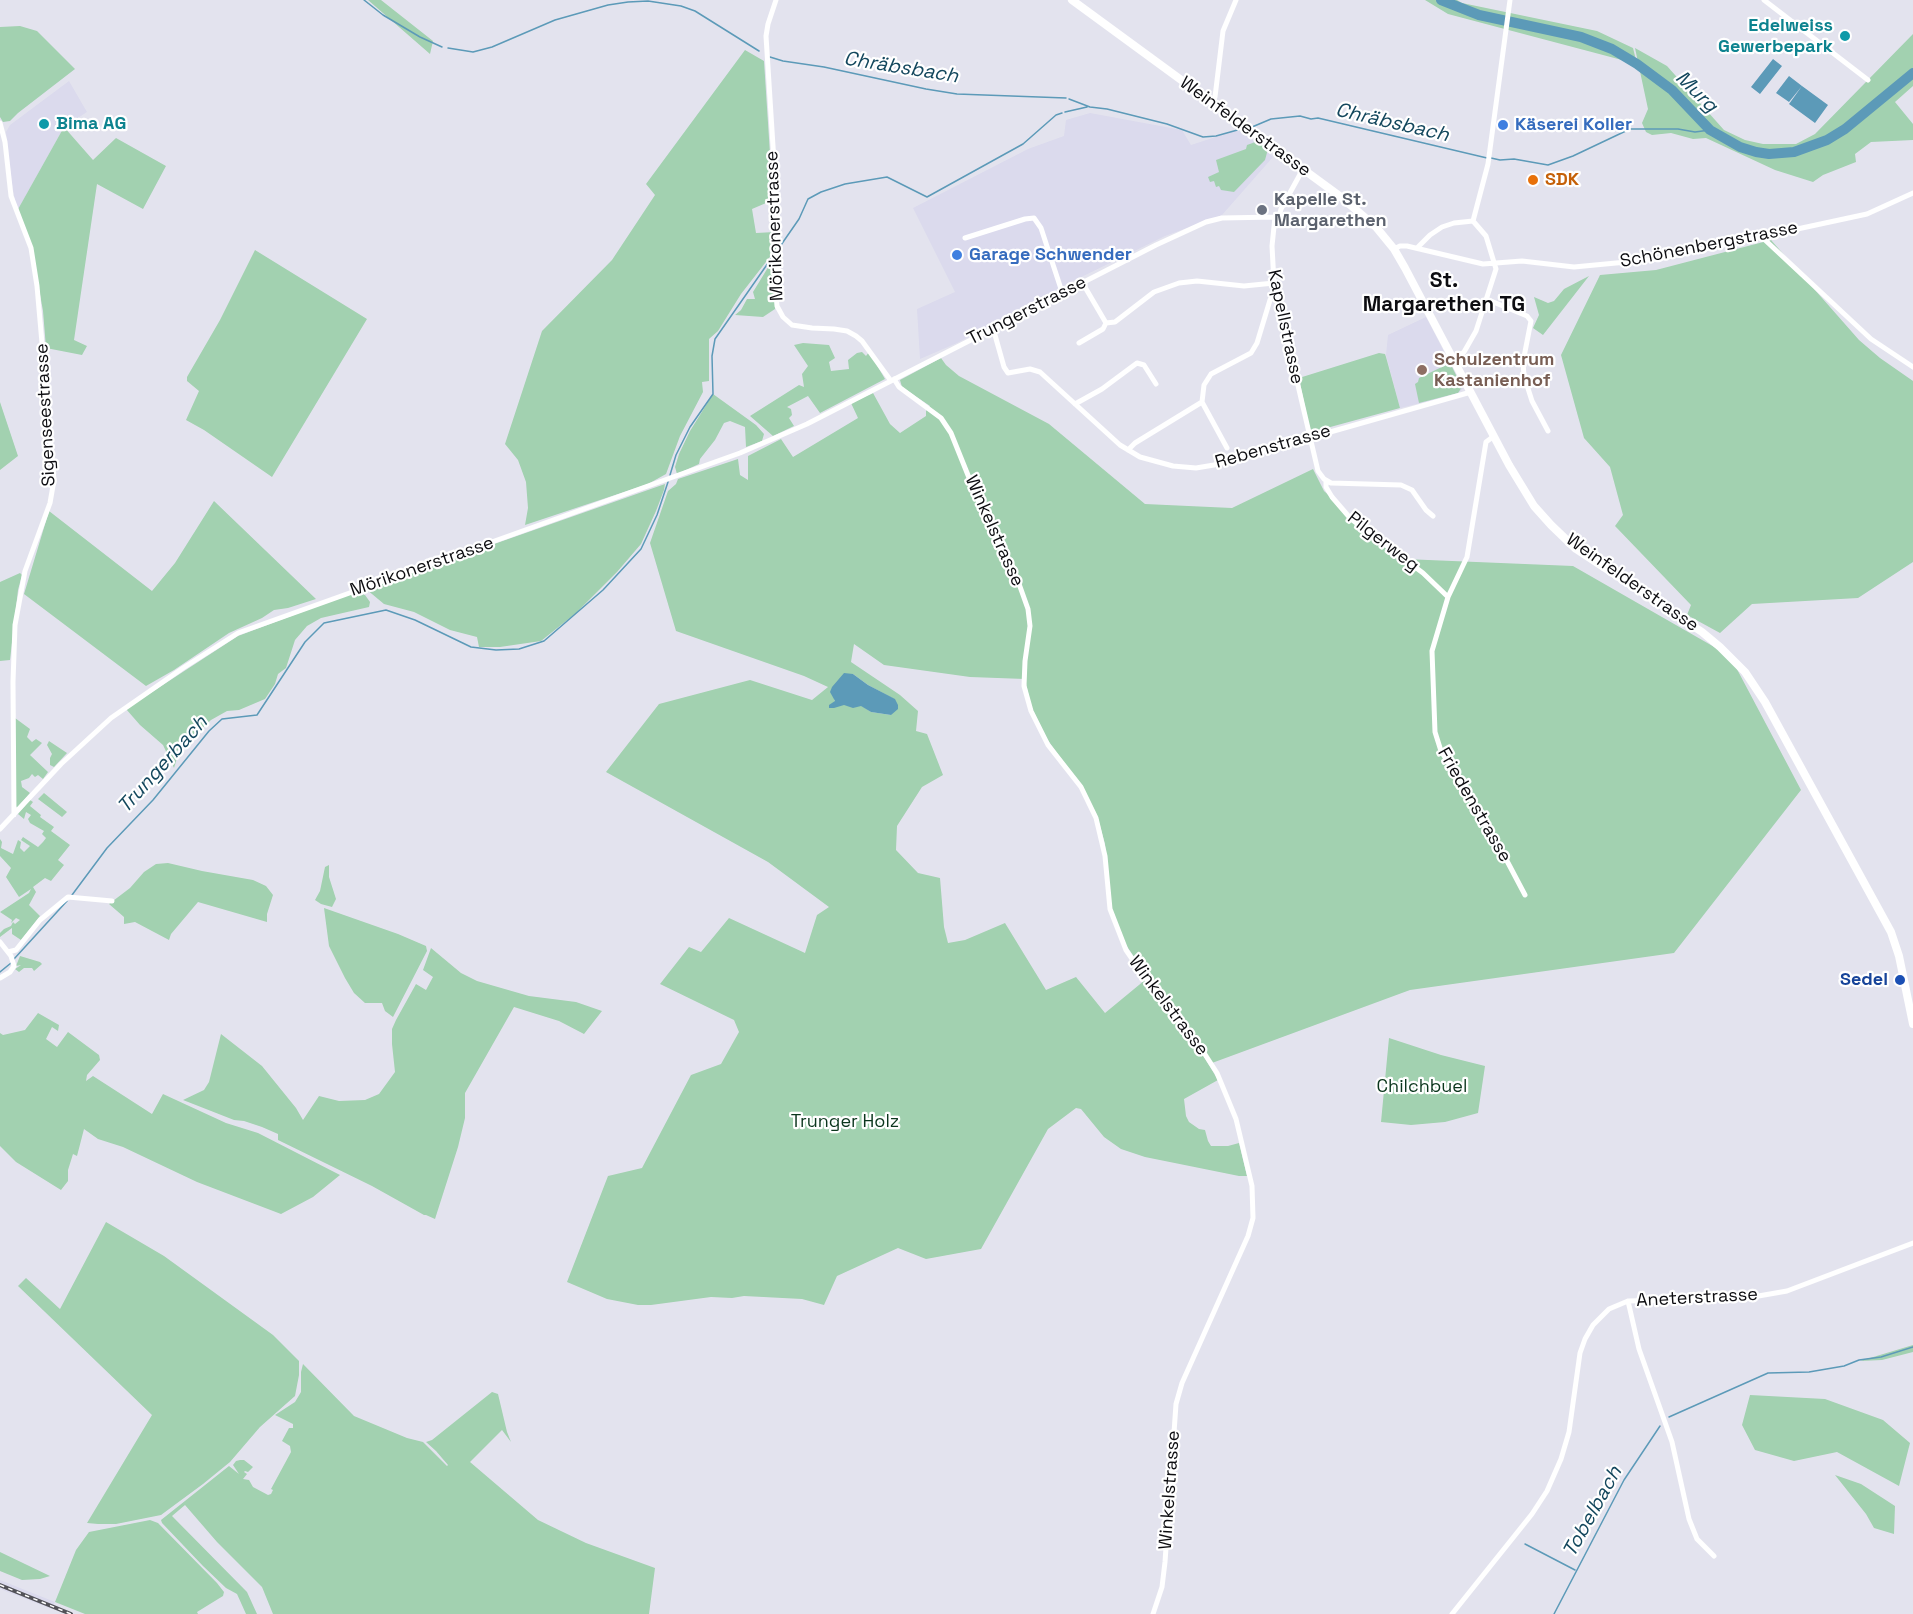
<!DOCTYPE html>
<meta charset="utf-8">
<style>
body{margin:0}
canvas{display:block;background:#e3e3ee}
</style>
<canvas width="1913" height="1614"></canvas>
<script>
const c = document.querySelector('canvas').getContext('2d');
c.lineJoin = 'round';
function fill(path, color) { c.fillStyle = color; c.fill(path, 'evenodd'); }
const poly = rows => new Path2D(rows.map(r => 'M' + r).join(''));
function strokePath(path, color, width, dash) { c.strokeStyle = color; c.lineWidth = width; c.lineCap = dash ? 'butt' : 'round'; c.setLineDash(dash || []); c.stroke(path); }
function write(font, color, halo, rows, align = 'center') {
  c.font = font + ' "Space Grotesk",sans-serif'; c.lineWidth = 4.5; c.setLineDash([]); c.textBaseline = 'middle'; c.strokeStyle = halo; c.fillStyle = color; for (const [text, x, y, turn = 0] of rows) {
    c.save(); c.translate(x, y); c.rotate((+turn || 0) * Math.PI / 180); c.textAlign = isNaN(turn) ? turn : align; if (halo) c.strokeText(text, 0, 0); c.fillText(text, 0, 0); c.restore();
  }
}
fill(poly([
 [69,81,87,112,64,127,17,211,12,184,6,132,10,125],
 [1090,113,1182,130,1191,145,1237,130,1242,131,1273,157,1222,215,1165,236,1063,286,957,343,920,359,917,309,955,292,913,208,1028,149,1064,136,1066,120],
 [1426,317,1463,388,1458,394,1400,408,1386,355,1388,335],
 [0,1580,55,1602,52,1609,0,1589]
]), '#dbdaed');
fill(poly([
 [368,0,381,0,433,41,430,54],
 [1425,0,1457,0,1462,3,1597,31,1633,48,1637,64,1448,14],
 [20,26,37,31,75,69,18,113,10,121,3,122,0,117,0,27],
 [1913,34,1913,86,1895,102,1913,124,1913,140,1871,142,1855,154,1856,162,1823,175,1813,182,1775,170,1706,138,1693,139,1671,133,1652,135,1646,132,1642,123,1648,109,1635,48,1667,66,1724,130,1745,140,1763,144,1796,144,1815,134],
 [745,50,764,61,773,200,752,209,756,233,775,232,776,249,741,294,718,331,709,339,709,381,702,382,703,392,680,436,666,474,648,484,525,525,528,508,526,482,518,460,505,444,542,331,612,260,655,195,646,184],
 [64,127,93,160,116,138,166,166,143,209,97,184,74,340,87,346,82,355,46,348,43,311,34,261,17,211],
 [1258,141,1268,149,1265,160,1234,192,1221,190,1219,186,1216,187,1214,181,1210,182,1208,177,1219,172,1216,160,1246,149,1247,145],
 [1771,240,1859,340,1880,358,1913,381,1913,562,1858,598,1752,604,1720,633,1687,615,1691,605,1615,526,1623,515,1610,467,1584,438,1561,355,1600,275,1656,270],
 [255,250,367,319,272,477,204,430,186,420,199,391,187,381,187,377,220,320],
 [775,256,776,256,775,309,763,317,735,315,741,310,747,299,755,299,753,292],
 [1589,276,1543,335,1533,328,1539,315,1534,297,1548,303,1554,301,1564,289],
 [803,343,829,345,835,358,829,362,831,371,849,369,848,360,857,353,862,352,866,356,869,352,885,379,820,413,808,396,787,407,791,409,792,415,789,418,794,426,773,436,750,416,799,385,804,387,802,374,808,366,794,345],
 [1379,353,1385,354,1386,357,1400,408,1312,432,1309,426,1299,378],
 [941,358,946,365,959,376,1049,424,1145,504,1232,508,1313,469,1324,491,1402,561,1404,559,1573,566,1730,656,1801,790,1674,953,1410,990,1212,1063,1149,979,1126,945,1111,907,1105,844,1097,815,1084,790,1047,739,1031,706,1025,679,970,677,884,665,854,644,851,662,900,695,918,711,916,731,927,734,943,775,922,787,897,826,896,850,918,873,940,878,944,927,948,943,965,940,1005,923,1046,990,1076,977,1105,1013,1145,980,1198,1047,1218,1080,1184,1099,1186,1116,1189,1122,1199,1129,1205,1130,1208,1141,1211,1146,1228,1146,1239,1143,1247,1176,1239,1176,1145,1157,1121,1149,1104,1137,1081,1109,1076,1108,1048,1129,981,1249,926,1259,898,1248,837,1276,824,1305,802,1299,744,1296,732,1298,711,1297,651,1305,638,1305,607,1299,567,1282,608,1176,642,1168,691,1075,721,1064,739,1032,734,1020,660,984,689,947,701,952,729,918,805,953,817,915,829,907,768,862,606,772,659,704,750,680,812,700,828,687,804,676,676,631,650,543,668,491,676,484,678,479,738,459,740,475,748,480,748,456,781,439,793,457,858,418,851,403,873,393,890,424,900,433,926,416,926,411,930,406,902,387,900,380],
 [853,674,868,685,894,699,891,715,871,712,862,706,844,705,835,702,834,697],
 [1450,363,1462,387,1458,393,1419,403,1415,384,1418,382,1419,378],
 [713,394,756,425,764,434,762,441,746,447,745,427,730,421,724,423,715,440,700,459,699,464,677,474,675,467,679,454,690,431],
 [0,402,18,456,0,470],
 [665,484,664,490,656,511,641,544,617,572,576,613,541,641,500,647,479,647,477,637,450,630,414,612,384,604,366,589],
 [214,501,316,599,288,608,274,610,262,618,229,633,174,670,146,686,24,594,49,511,152,591,175,563],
 [20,573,22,575,18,590,10,660,0,661,0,582],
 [355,592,365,595,370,602,369,607,321,618,307,626,295,640,286,668,278,674,275,684,265,699,239,710,227,711,211,720,176,752,177,758,174,768,163,745,140,725,126,709,238,636],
 [15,718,30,729,27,737,32,742,36,739,42,743,30,755,48,772,43,779,38,775,35,777,32,774,29,778,21,781,22,787,30,793,17,808,14,802],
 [49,741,67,753,54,767,50,765,50,758,52,754,47,745],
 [44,793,67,812,62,817,38,799],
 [30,800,33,802,30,806,41,815,40,817,54,827,51,831,70,845,58,860,64,865,51,881,45,878,33,887,36,892,29,905,40,916,21,940,12,934,12,928,0,937,0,933,4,929,11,926,13,922,15,924,20,920,16,918,11,923,12,920,0,912,29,893,31,889,19,897,6,877,11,868,0,856,0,839,2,842,1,848,13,854,18,840,21,842,20,848,24,852,30,846,21,840,23,837,38,847,43,842,46,838,42,834,44,831,30,823,28,819,31,815,26,812,24,819,18,814],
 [168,863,202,871,253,880,266,886,273,895,267,914,267,922,198,902,171,934,169,940,135,922,124,924,124,917,109,904,130,888,144,872,156,864],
 [329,865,329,877,336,899,332,907,321,904,315,900,320,891,325,867],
 [324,908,398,934,426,946,427,951,393,1017,385,1011,382,1003,365,1003,354,993,345,978,329,946],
 [431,948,461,973,477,981,529,996,576,1002,602,1011,584,1034,559,1021,514,1007,465,1093,465,1118,458,1147,435,1219,426,1215,424,1215,372,1186,278,1140,278,1134,262,1127,244,1121,234,1120,183,1100,204,1090,209,1082,221,1034,262,1066,296,1108,303,1120,319,1096,339,1101,365,1100,379,1094,395,1072,392,1044,392,1029,396,1020,416,984,426,990,433,977,423,970],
 [20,956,40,962,42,964,34,971,32,968,24,968,19,972,15,969,21,965,16,966],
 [38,1013,59,1025,58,1031,52,1027,46,1039,57,1047,68,1032,99,1055,100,1060,87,1075,86,1081,93,1076,152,1114,163,1094,226,1123,258,1133,340,1175,313,1197,281,1214,197,1182,123,1147,98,1139,84,1129,77,1156,73,1154,68,1170,68,1181,61,1190,16,1162,0,1146,0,1033,3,1035,25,1030],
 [1389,1038,1441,1055,1485,1066,1478,1113,1445,1122,1411,1125,1381,1122],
 [106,1222,164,1256,273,1335,299,1361,299,1375,295,1396,260,1427,230,1462,203,1484,161,1515,116,1524,98,1524,87,1523,152,1415,18,1286,26,1278,60,1309],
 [1913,1345,1913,1352,1882,1360,1860,1361],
 [303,1364,354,1416,407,1438,423,1442,447,1466,448,1465,436,1451,426,1442,432,1440,492,1392,498,1394,507,1432,511,1442,502,1430,470,1462,538,1520,586,1543,655,1568,649,1614,273,1614,262,1587,217,1542,185,1505,172,1516,247,1592,257,1614,246,1614,237,1594,226,1588,203,1566,162,1523,161,1520,229,1466,239,1474,233,1465,236,1461,240,1460,244,1460,253,1467,248,1472,245,1471,244,1472,247,1474,243,1479,249,1480,253,1487,268,1495,271,1494,273,1490,271,1489,291,1452,290,1446,282,1441,289,1428,293,1428,293,1424,275,1415,295,1402,301,1392,301,1372],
 [1750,1395,1825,1399,1883,1420,1910,1443,1899,1486,1837,1452,1794,1461,1755,1450,1742,1425],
 [1835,1475,1861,1484,1895,1506,1894,1534,1874,1528,1866,1514],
 [150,1520,158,1523,217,1583,224,1592,223,1596,197,1612,198,1614,85,1614,55,1602,76,1550,89,1532],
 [0,1552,50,1576,40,1579,22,1580,0,1571]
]), '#a2d1b0');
fill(poly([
 [1773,59,1782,66,1760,94,1751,87],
 [1789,76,1802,86,1789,102,1776,93],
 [1802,86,1828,105,1815,123,1789,104],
 [844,673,853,674,868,685,895,699,898,705,898,709,891,715,871,712,861,706,853,708,844,705,834,708,829,708,829,705,835,701,830,692,832,687]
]), '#5c9ab8');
strokePath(poly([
 [364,0,383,15,420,37,442,47],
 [448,48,473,52,492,47,555,20,608,5,628,2,648,1,681,6,695,11,759,51],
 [770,57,783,61,824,67,926,89,957,94,1066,98],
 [1069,99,1090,107,1107,109,1167,124,1203,137,1216,136,1241,129],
 [1065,112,1087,107],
 [1252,127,1271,119,1300,116,1311,119,1318,118,1487,158],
 [1491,158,1500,160,1514,159,1548,165,1573,156,1630,129,1678,129,1695,132,1710,130],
 [781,245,799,219,808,199,821,192,845,184,887,177,927,197,1023,144,1056,115,1062,113],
 [670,475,676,455,690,427,713,394,712,356,715,339,773,256],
 [72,895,107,848,153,800,209,731,222,719,257,715,305,642,324,623,386,610,415,620,471,647,496,650,519,649,544,641,603,590,641,549,657,515,668,482],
 [14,959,67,901],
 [0,972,11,963],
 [1669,1417,1768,1373,1809,1372,1844,1366,1859,1360,1881,1357,1913,1347],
 [1525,1544,1575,1570],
 [1554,1614,1624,1480,1660,1426]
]), '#5c9ab8', 1.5);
strokePath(poly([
 [1441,0,1479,15,1581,37,1612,49,1637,64,1672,90,1710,130,1740,147,1756,152,1769,154,1794,152,1827,140,1845,129,1913,73]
]), '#5c9ab8', 10);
strokePath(poly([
 [776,0,768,24,766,36,778,225,779,260,776,294,777,306,783,317,792,325,812,328,834,329,847,331,856,336,862,341,891,381],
 [1764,0,1868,80],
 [1212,103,1215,97,1223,31,1236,0],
 [0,123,5,142,11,196,31,248,37,286,54,480,50,503,25,571,15,625,13,682,14,815],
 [1275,217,1272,246,1274,283,1318,471,1324,479,1331,483,1401,485,1412,490,1426,510,1433,516],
 [1279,217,1281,209,1303,169],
 [1473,221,1488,164,1510,0],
 [1764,236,1765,240,1871,339,1913,367],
 [965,238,1025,219,1034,218,1041,228,1062,292],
 [1417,248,1430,235,1442,227,1454,223,1473,221],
 [1394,249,1400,246,1407,246,1483,264,1522,261,1574,267,1658,259,1867,214,1913,193],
 [1082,282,1106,323,1115,322,1154,292,1179,283,1197,281,1244,286,1274,283],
 [1486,299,1527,316,1531,321,1523,362,1524,376,1532,401,1548,431],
 [993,328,1004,367,1008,373,1030,369,1040,372,1120,445,1140,457,1173,466,1196,468,1214,465,1471,392],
 [1079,343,1103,329,1106,323],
 [1454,359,1464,352,1476,331,1496,269,1486,236,1473,221],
 [894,379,899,387,941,418,951,433,980,505,1013,567,1028,609,1030,626,1025,661,1024,686,1031,711,1048,745,1081,787,1096,818,1105,856,1110,909,1126,950,1141,972,1197,1042,1217,1073,1236,1119,1252,1186,1253,1218,1248,1236,1182,1383,1176,1404,1165,1562,1162,1587,1153,1614],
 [1202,402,1227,448],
 [1075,404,1102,389,1137,363,1144,365,1156,384],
 [1494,436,1486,442,1485,448,1467,557,1448,597,1432,651,1435,732,1441,751,1497,842,1525,895],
 [1128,450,1135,443,1202,402,1204,385,1211,374,1251,353,1257,343,1270,300,1276,295],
 [1326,481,1326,487,1332,497,1351,519,1423,573,1448,597],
 [0,829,61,764,111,718,183,668,238,633,740,453,807,424,1156,245,1206,222,1222,218,1275,217,1322,218,1357,225,1369,221],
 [0,942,11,956,14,966,10,972,0,978],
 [8,952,16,950,40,920,68,897,112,901],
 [1628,1301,1639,1349,1672,1442,1689,1519,1697,1539,1714,1556],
 [1452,1614,1532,1514,1547,1491,1561,1459,1569,1432,1580,1353,1585,1339,1593,1325,1609,1309,1628,1301,1747,1298,1787,1291,1913,1243]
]), '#fff', 5);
strokePath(poly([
 [1072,0,1341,197,1376,227,1394,249,1405,268,1509,465,1534,506,1551,525,1576,549,1702,632,1720,647,1745,672,1765,702,1891,932,1899,956,1913,1024]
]), '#fff', 8);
const rail = poly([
 [0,1585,71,1614]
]);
strokePath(rail, '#525258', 4);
strokePath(rail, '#fff', 1.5, [4.5]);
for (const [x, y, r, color] of [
 [1845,36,6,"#0f9aa8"],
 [44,124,6,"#0f9aa8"],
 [1503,125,6,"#3f7fe0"],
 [1533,180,6,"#e8710a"],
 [1262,210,6,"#6b7280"],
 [957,255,6,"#3f7fe0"],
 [1422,370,6,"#8d6e63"],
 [1900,980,6,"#1a4fb4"]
]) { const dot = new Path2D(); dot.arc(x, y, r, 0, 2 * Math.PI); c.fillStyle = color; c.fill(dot); strokePath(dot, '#fff', 2); }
write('bold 18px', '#0d838f', '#fff', [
 ["Edelweiss",1833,26],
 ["Gewerbepark",1833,47],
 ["Bima AG",56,124,"left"]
], 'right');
write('bold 18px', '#366cbe', '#fff', [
 ["Käserei Koller",1515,125],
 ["Garage Schwender",969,255]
], 'left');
write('18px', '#0d0d11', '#fff', [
 ["Weinfelderstrasse",1245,127,36],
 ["Mörikonerstrasse",775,226,-92],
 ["Schönenbergstrasse",1709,245,-11],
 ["Trungerstrasse",1027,311,-27],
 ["Kapellstrasse",1285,327,78],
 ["Sigenseestrasse",46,415,-93],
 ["Rebenstrasse",1273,447,-16],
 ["Winkelstrasse",994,531,66],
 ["Pilgerweg",1383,542,38],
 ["Mörikonerstrasse",422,567,-19],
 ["Weinfelderstrasse",1632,583,35],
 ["Friedenstrasse",1474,805,60],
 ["Winkelstrasse",1168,1006,53],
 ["Aneterstrasse",1697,1298,-3],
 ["Winkelstrasse",1170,1490,-86]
]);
write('bold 18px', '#c56008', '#fff', [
 ["SDK",1545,180]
], 'left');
write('bold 18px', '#5b616d', '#fff', [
 ["Kapelle St.",1274,200],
 ["Margarethen",1274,221]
], 'left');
write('bold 18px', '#785e54', '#fff', [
 ["Schulzentrum",1434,360],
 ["Kastanienhof",1434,381]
], 'left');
write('bold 18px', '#164399', '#fff', [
 ["Sedel",1888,980]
], 'right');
write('18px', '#0b361d', '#fff', [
 ["Chilchbuel",1422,1087],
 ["Trunger Holz",845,1122]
]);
write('italic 20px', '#13475d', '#fff', [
 ["Chräbsbach",901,68,9],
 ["Murg",1696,92,44],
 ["Chräbsbach",1392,123,13],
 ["Trungerbach",163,765,-48],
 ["Tobelbach",1593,1512,-61]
]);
write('bold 21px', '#0d0d11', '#fff', [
 ["St.",1444,281],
 ["Margarethen TG",1444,305]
]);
</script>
